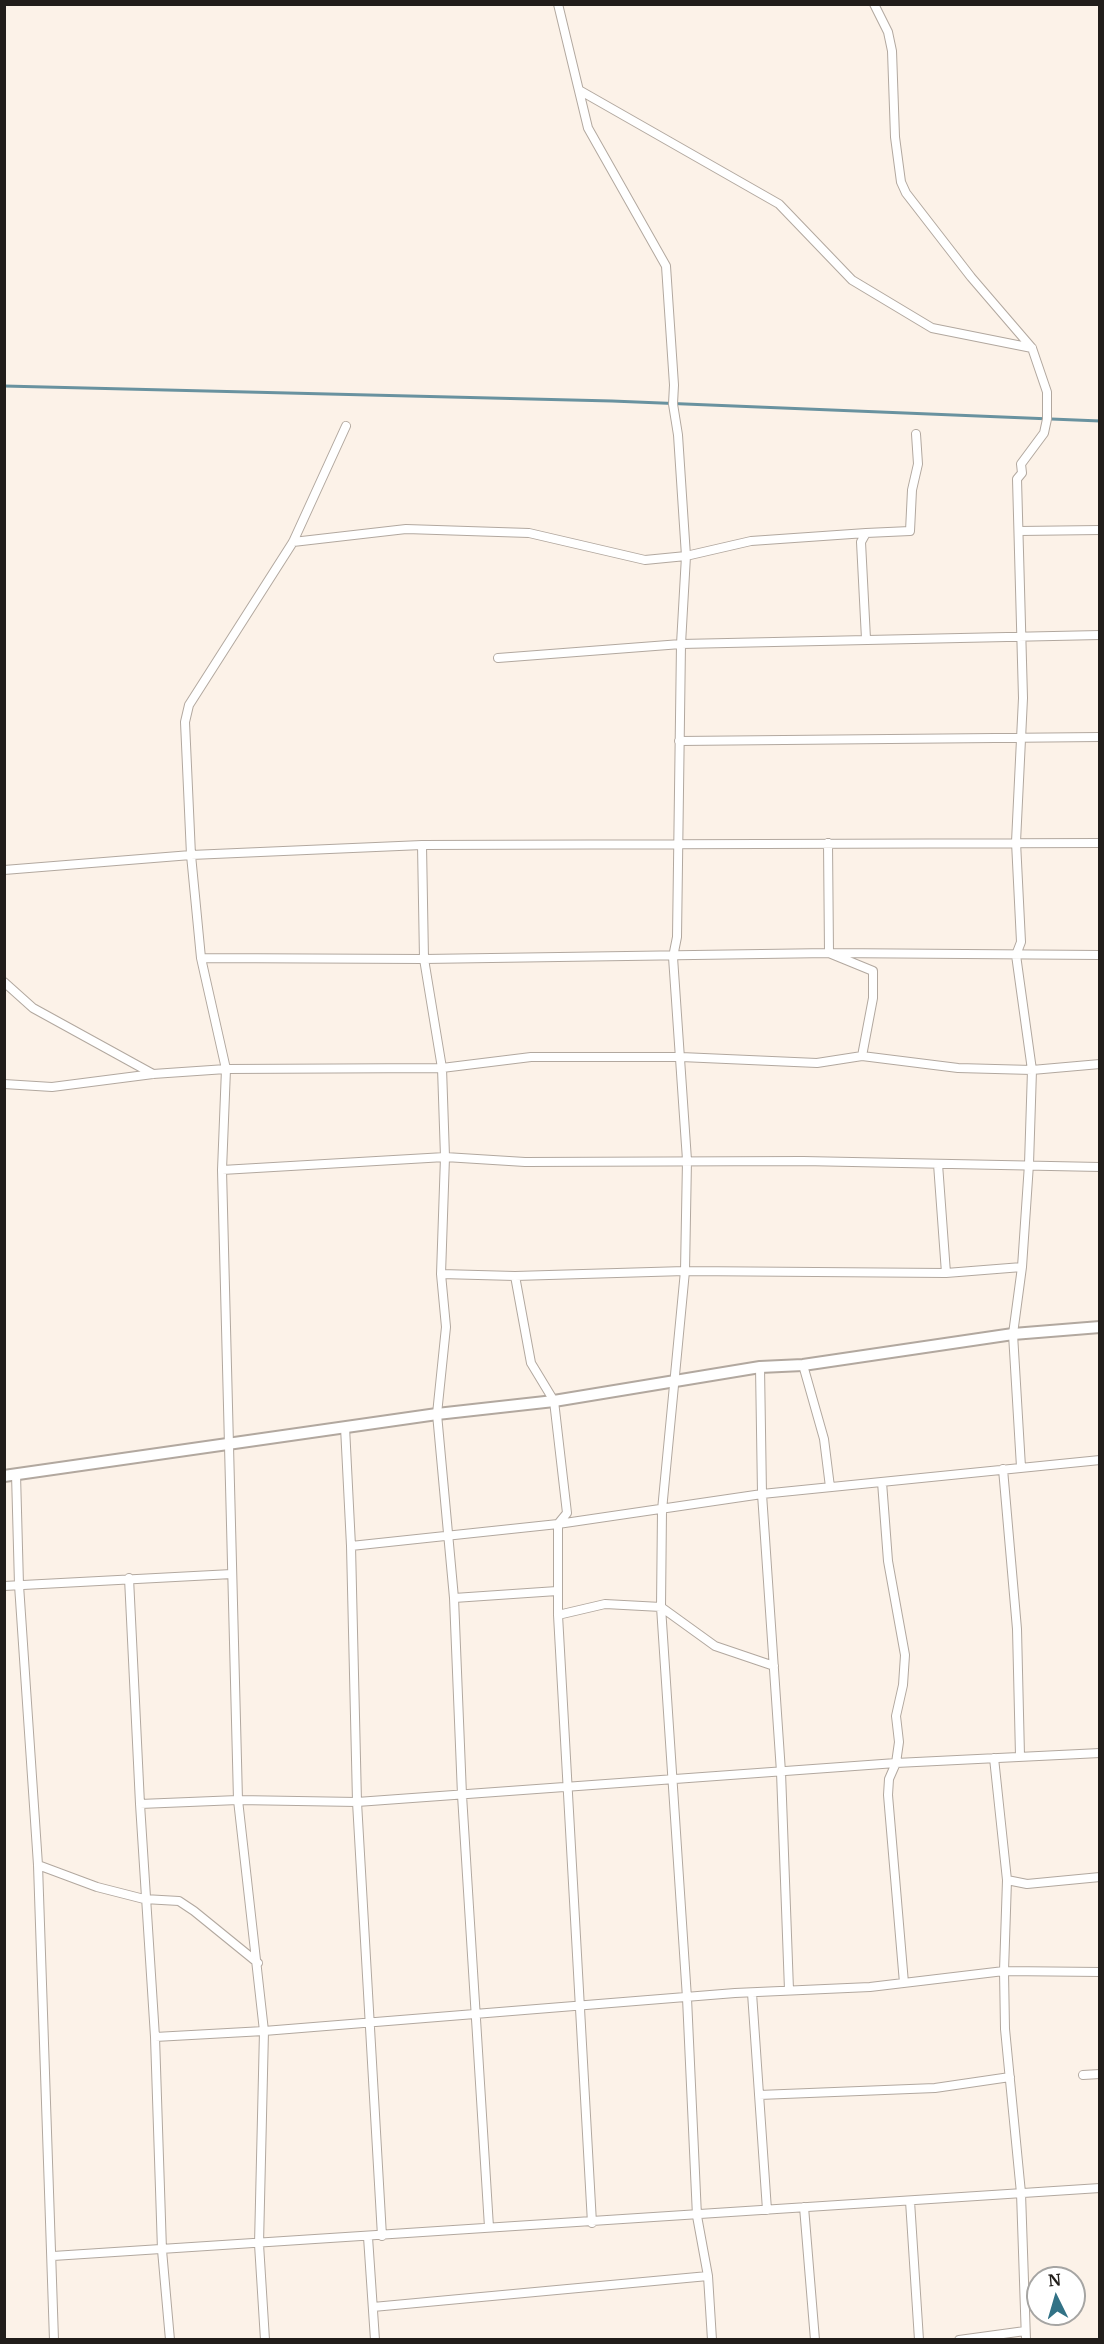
<!DOCTYPE html>
<style>
body{margin:0}
#map{position:relative;width:1104px;height:2344px;overflow:hidden;background:#fcf2e8;font-family:Merriweather,serif}
canvas{display:block}
.frame{position:absolute;inset:0;border:6px solid #211d1a;pointer-events:none}
.north{position:absolute;left:1026px;top:2266px;width:60px;height:60px;box-sizing:border-box;background:#fff;border:2px solid #a6a5a3;border-radius:50%;rotate:355deg;font-size:16px;font-weight:700;line-height:24px;text-align:center;color:#211d1a}
.north::after{content:'';display:block;margin:auto;width:21px;height:27px;background:#327286;clip-path:polygon(50% 0,100% 100%,50% 72%,0 100%)}
</style>
<div id="map">
<canvas width="1104" height="2344"></canvas>
<div class="frame"></div>
<div class="north">N</div>
</div>
<script>
const c = document.querySelector('canvas').getContext('2d');
c.lineJoin = 'round';
const poly = rows => new Path2D(rows.map(r => 'M' + r).join(''));
function strokePath(path, color, width, dash) { c.strokeStyle = color; c.lineWidth = width; c.lineCap = dash ? 'butt' : 'round'; c.setLineDash(dash || []); c.stroke(path); }
strokePath(poly([
 [4,386,612,401,1100,421]
]), '#69929f', 3);
const street = poly([
 [558,4,588,128,666,266,674,385,673,404,678,435,686,556,681,644,677,937,673,957,687,1160,685,1271,662,1510,661,1607,687,1998,697,2216,708,2276,712,2340],
 [874,4,888,32,892,51,895,137,901,182,906,193,971,277,1032,348,1047,392,1047,419,1044,433,1021,464,1022,473,1017,479,1023,698,1016,842,1021,942,1016,955,1032,1070,1029,1164,1022,1267,1013,1334,1021,1467],
 [579,90,779,204,852,280,932,328,1032,348],
 [1019,531,1100,530],
 [293,542,406,529,529,533,645,560,686,556,751,541,866,533],
 [866,639,861,542,866,533,910,531,912,490,918,464,916,434],
 [498,658,681,644,1100,635],
 [679,741,1100,737],
 [828,843,829,953,873,971,873,998,862,1056],
 [422,845,424,959,442,1068,445,1157,441,1274,446,1327,437,1414,454,1598,462,1795,489,2227],
 [4,870,191,855,422,845,1100,843],
 [201,958,424,959,829,953,1100,955],
 [4,982,33,1008,153,1074],
 [4,1084,52,1087,153,1074,226,1069,442,1068,531,1057,681,1057,817,1063,862,1056,958,1068,1032,1070,1100,1064],
 [938,1164,946,1273],
 [222,1170,445,1157,525,1162,803,1161,1100,1167],
 [441,1274,515,1276,685,1271,946,1273,1022,1267],
 [515,1276,531,1363,554,1401,567,1513,558,1524,558,1615,592,2223],
 [803,1365,824,1439,830,1487],
 [760,1367,762,1494,781,1772,789,1990],
 [345,1427,351,1546,357,1802,382,2236],
 [1003,1469,1017,1629,1020,1756],
 [16,1474,19,1585,38,1865,54,2340],
 [882,1482,888,1561,905,1655,903,1685,896,1716,899,1742,896,1763,889,1779,888,1795,904,1983],
 [351,1546,558,1524,762,1494,1100,1460],
 [129,1578,140,1804],
 [4,1586,232,1574],
 [454,1598,557,1591],
 [558,1615,605,1604,661,1607,715,1646,774,1666],
 [994,1758,1007,1880,1004,1971,1005,2029,1021,2193,1026,2340],
 [38,1865,97,1887,144,1899,179,1901,194,1911,258,1963],
 [1007,1880,1027,1884,1100,1877],
 [752,1993,767,2210],
 [155,2037,140,1804,238,1800,357,1802,896,1763,1100,1753],
 [1083,2075,1100,2074],
 [759,2095,935,2088,1010,2077],
 [910,2201,919,2340],
 [804,2207,815,2340],
 [368,2237,375,2340],
 [53,2256,1100,2188],
 [373,2307,708,2276],
 [170,2340,162,2250,155,2037,264,2031,735,1993,870,1987,1004,1971,1100,1972],
 [265,2340,259,2244,264,2031,238,1800,222,1170,226,1069,201,958,191,855,185,722,189,705,293,542,346,426],
 [959,2340,1025,2331]
]);
const secondary = poly([
 [4,1476,437,1414,554,1401,760,1367,803,1365,1013,1334,1100,1327]
]);
strokePath(street, '#b2a89f', 10);
strokePath(secondary, '#b2a89f', 14);
strokePath(street, '#fff', 8);
strokePath(secondary, '#fff', 10);
</script>
